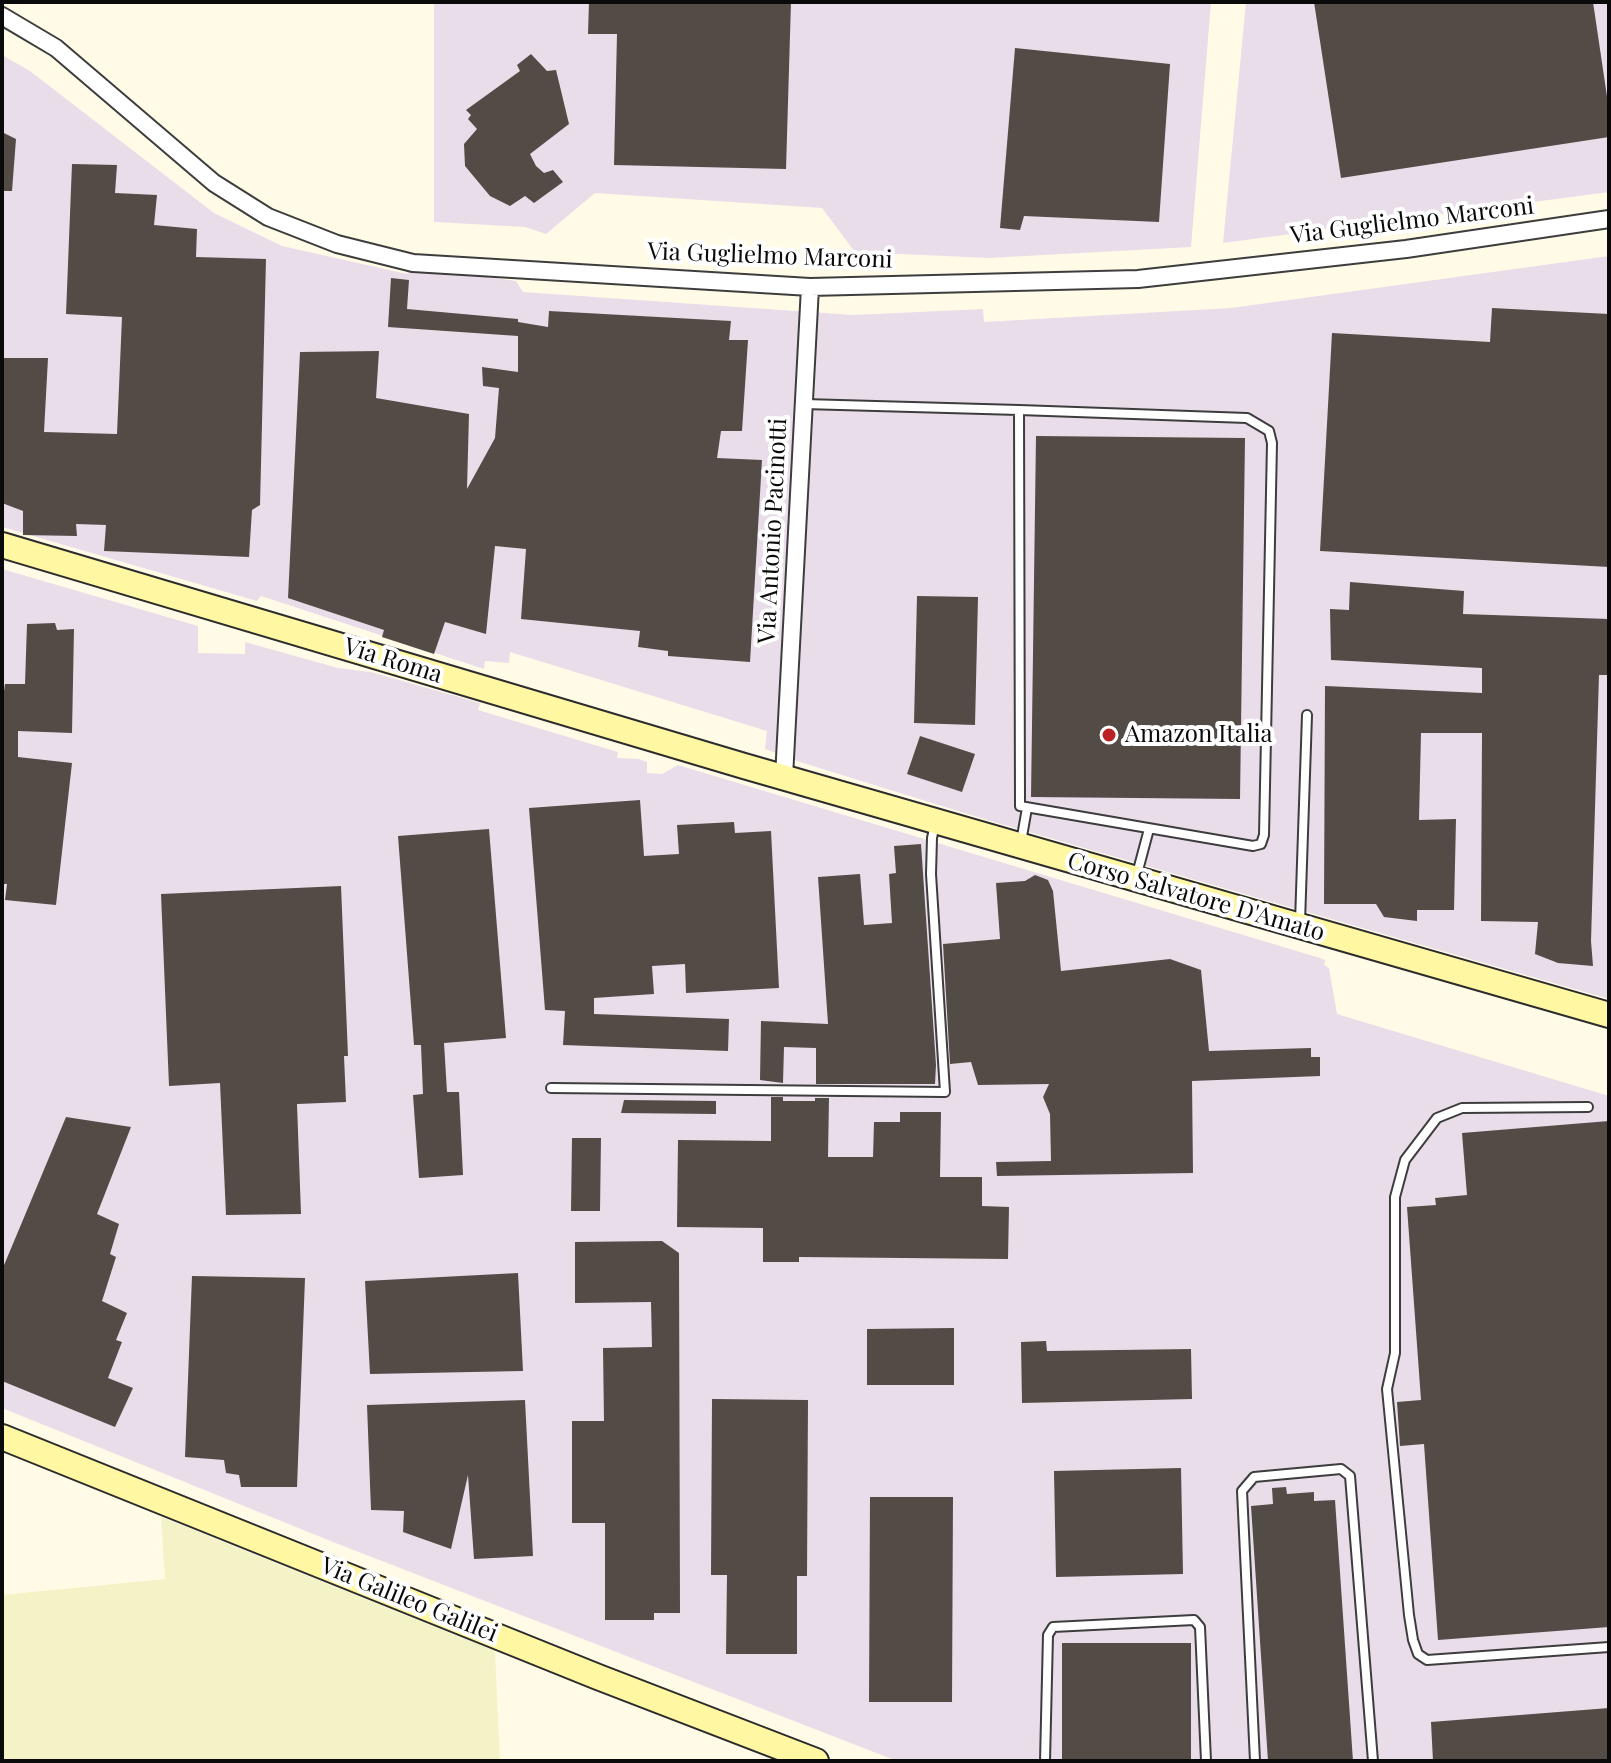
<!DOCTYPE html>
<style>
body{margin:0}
#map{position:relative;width:1611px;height:1763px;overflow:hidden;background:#fffbe7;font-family:"Playfair Display",serif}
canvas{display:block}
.frame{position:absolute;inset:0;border:4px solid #0a0a0a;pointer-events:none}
</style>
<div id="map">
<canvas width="1611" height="1763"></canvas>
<div class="frame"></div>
</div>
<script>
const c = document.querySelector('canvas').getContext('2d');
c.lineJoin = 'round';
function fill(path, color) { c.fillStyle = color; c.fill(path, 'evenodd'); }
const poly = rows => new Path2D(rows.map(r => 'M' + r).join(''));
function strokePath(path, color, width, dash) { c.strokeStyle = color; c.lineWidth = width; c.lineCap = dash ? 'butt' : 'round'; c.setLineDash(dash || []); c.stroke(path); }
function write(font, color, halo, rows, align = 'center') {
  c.font = font + ' "Playfair Display",serif'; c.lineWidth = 8; c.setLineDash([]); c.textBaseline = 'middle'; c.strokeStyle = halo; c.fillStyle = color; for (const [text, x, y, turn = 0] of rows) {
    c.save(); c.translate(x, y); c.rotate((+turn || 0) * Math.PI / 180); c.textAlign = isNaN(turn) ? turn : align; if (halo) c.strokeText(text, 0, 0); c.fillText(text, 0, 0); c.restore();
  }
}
fill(poly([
 [434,2,987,4,1211,2,1191,247,989,258,855,252,822,208,595,193,546,234,525,227,434,222],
 [1246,2,1609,2,1609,192,1223,243],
 [2,55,30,71,214,213,282,246,407,274,409,266,516,281,523,292,853,315,983,309,984,322,1231,308,1609,256,1609,999,987,820,800,762,765,749,767,731,510,652,509,663,485,661,484,669,261,596,257,601,2,527],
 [2,569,198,626,198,653,245,654,245,642,338,668,371,672,480,703,478,710,618,752,617,758,639,759,647,762,647,773,662,774,678,765,1320,958,1325,960,1324,965,1329,968,1337,1014,1609,1096,1609,1761,897,1761,333,1542,2,1408]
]), '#e9ddea');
fill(poly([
 [161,1517,495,1651,500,1761,2,1761,2,1595,165,1579]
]), '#f4f2c7');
fill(poly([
 [589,2,791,2,786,169,614,165,617,34,588,34],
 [1314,2,1593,2,1609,110,1609,137,1341,178],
 [1015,48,1170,64,1159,222,1024,216,1020,230,1000,228],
 [531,54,547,71,556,70,569,124,530,154,536,166,544,173,553,170,563,182,534,203,525,196,510,206,490,196,465,166,464,144,477,129,468,119,471,115,466,110,520,71,517,65],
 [2,132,16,139,12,191,2,191],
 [72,164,117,165,115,193,157,195,154,225,197,229,196,257,266,259,260,505,252,510,249,557,104,551,106,525,76,524,77,536,23,535,23,511,2,503,2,358,48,358,44,432,117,434,122,317,66,314],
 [391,278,409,280,407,309,518,319,518,322,548,327,549,311,731,321,729,340,748,340,742,431,721,431,717,458,762,460,750,662,668,656,668,651,638,647,640,631,521,619,526,549,495,546,486,634,445,622,434,654,382,637,384,630,288,598,300,352,379,351,376,398,469,414,467,489,495,438,499,388,483,386,482,367,518,372,518,336,388,327],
 [1492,308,1609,314,1609,567,1320,551,1332,333,1490,342],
 [1036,436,1245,438,1240,799,1031,797],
 [1350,582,1464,591,1463,614,1609,619,1609,675,1599,675,1591,941,1593,966,1558,963,1535,954,1538,922,1481,921,1482,733,1421,733,1419,820,1456,819,1454,910,1417,910,1417,921,1384,917,1376,904,1324,904,1325,686,1482,693,1482,668,1331,660,1330,609,1349,610],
 [917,596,978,597,975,725,914,723],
 [55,623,57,630,74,629,72,733,18,731,18,757,72,763,56,905,5,900,7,884,2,884,2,706,5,684,25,684,27,624],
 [920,736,975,754,962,792,907,774],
 [640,800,644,856,679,854,677,825,734,822,735,833,771,831,779,988,686,993,685,964,652,966,654,994,594,998,594,1014,729,1019,728,1051,563,1045,565,1011,545,1010,529,808],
 [489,829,506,1038,444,1043,447,1092,459,1092,463,1175,419,1178,413,1095,423,1094,421,1045,414,1045,398,836],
 [921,844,936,1065,935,1084,816,1084,816,1048,784,1047,783,1083,760,1080,761,1021,828,1024,818,877,860,874,864,925,892,923,889,874,896,873,894,846],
 [1035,875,1048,880,1053,891,1061,971,1170,959,1201,970,1209,1051,1311,1048,1311,1057,1320,1057,1320,1076,1192,1081,1193,1173,997,1176,996,1162,1051,1161,1050,1114,1043,1097,1049,1084,978,1085,971,1062,950,1064,943,944,1000,939,996,883,1025,881],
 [341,886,348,1056,344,1056,346,1102,297,1104,301,1214,226,1215,220,1083,169,1086,161,894],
 [771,1097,783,1097,783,1101,815,1101,815,1098,829,1098,828,1157,873,1157,874,1122,900,1122,900,1112,941,1112,940,1177,982,1177,982,1206,1009,1207,1008,1259,799,1257,799,1262,763,1262,763,1228,677,1227,678,1140,771,1141],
 [624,1100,716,1101,716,1114,621,1113],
 [66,1117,131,1127,97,1214,119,1224,110,1254,116,1257,102,1301,127,1313,116,1340,122,1342,108,1378,133,1388,115,1427,2,1381,2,1270],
 [1609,1121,1609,1627,1438,1640,1424,1444,1400,1446,1397,1402,1421,1400,1407,1207,1436,1205,1435,1198,1467,1195,1462,1133],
 [572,1138,601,1138,600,1211,571,1211],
 [662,1241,679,1253,680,1613,654,1613,654,1620,605,1620,605,1523,572,1523,572,1421,604,1421,603,1348,652,1347,651,1302,575,1303,575,1242],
 [518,1273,523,1371,370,1374,365,1281],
 [192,1276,305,1278,297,1487,241,1487,239,1475,226,1473,224,1460,185,1457],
 [954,1328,954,1385,867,1385,867,1329],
 [1046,1341,1047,1351,1191,1349,1192,1399,1022,1403,1021,1342],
 [712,1399,808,1400,807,1576,797,1576,797,1654,726,1654,727,1575,711,1575],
 [525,1400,533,1556,474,1559,468,1475,451,1549,403,1532,404,1511,371,1510,367,1405],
 [1181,1468,1183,1574,1056,1577,1054,1471],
 [1286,1487,1287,1494,1314,1492,1314,1501,1335,1500,1353,1761,1268,1761,1251,1506,1273,1504,1272,1488],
 [870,1497,953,1497,952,1702,869,1702],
 [1062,1643,1191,1643,1191,1761,1062,1761],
 [1609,1708,1609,1761,1433,1761,1431,1722]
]), '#534b46');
const lane = poly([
 [804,404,1019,410,1020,806,1253,846,1261,844,1264,835,1272,443,1269,431,1247,418,1019,410],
 [1021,842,1027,808],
 [1137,874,1149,829],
 [1300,922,1307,715],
 [551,1088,945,1092,931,874,932,838,935,824],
 [1588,1107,1462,1108,1437,1118,1405,1160,1395,1197,1395,1353,1387,1389,1409,1615,1413,1640,1418,1654,1427,1660,1609,1647],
 [1045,1761,1048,1635,1053,1627,1194,1620,1200,1627,1206,1761],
 [1255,1761,1242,1491,1254,1477,1341,1469,1350,1476,1373,1761]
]);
const street = poly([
 [2,16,56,48,214,183,268,217,337,244,413,263,810,287,1138,279,1406,249,1609,219],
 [784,777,810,287]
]);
const secondary = poly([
 [2,545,744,766,1609,1015],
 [2,1437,598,1677,816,1761]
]);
strokePath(lane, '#3d3d3d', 12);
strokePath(street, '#3d3d3d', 20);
strokePath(secondary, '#2c2c2c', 28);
strokePath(lane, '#fff', 8);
strokePath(street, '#fff', 16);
strokePath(secondary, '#fff7a2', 24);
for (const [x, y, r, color] of [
 [1109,735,8,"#bb2124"]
]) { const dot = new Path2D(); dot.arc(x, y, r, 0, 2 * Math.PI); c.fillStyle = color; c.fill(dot); strokePath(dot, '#fff', 3); }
write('24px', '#0a0a0a', '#fff', [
 ["Via Guglielmo Marconi",1412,221,-7],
 ["Via Guglielmo Marconi",770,256,2],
 ["Via Antonio Pacinotti",773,531,-87],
 ["Via Roma",393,661,17],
 ["Corso Salvatore D'Amato",1196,897,16],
 ["Via Galileo Galilei",409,1600,22]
]);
write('24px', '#0a0a0a', '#fff', [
 ["Amazon Italia",1125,735]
], 'left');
</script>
